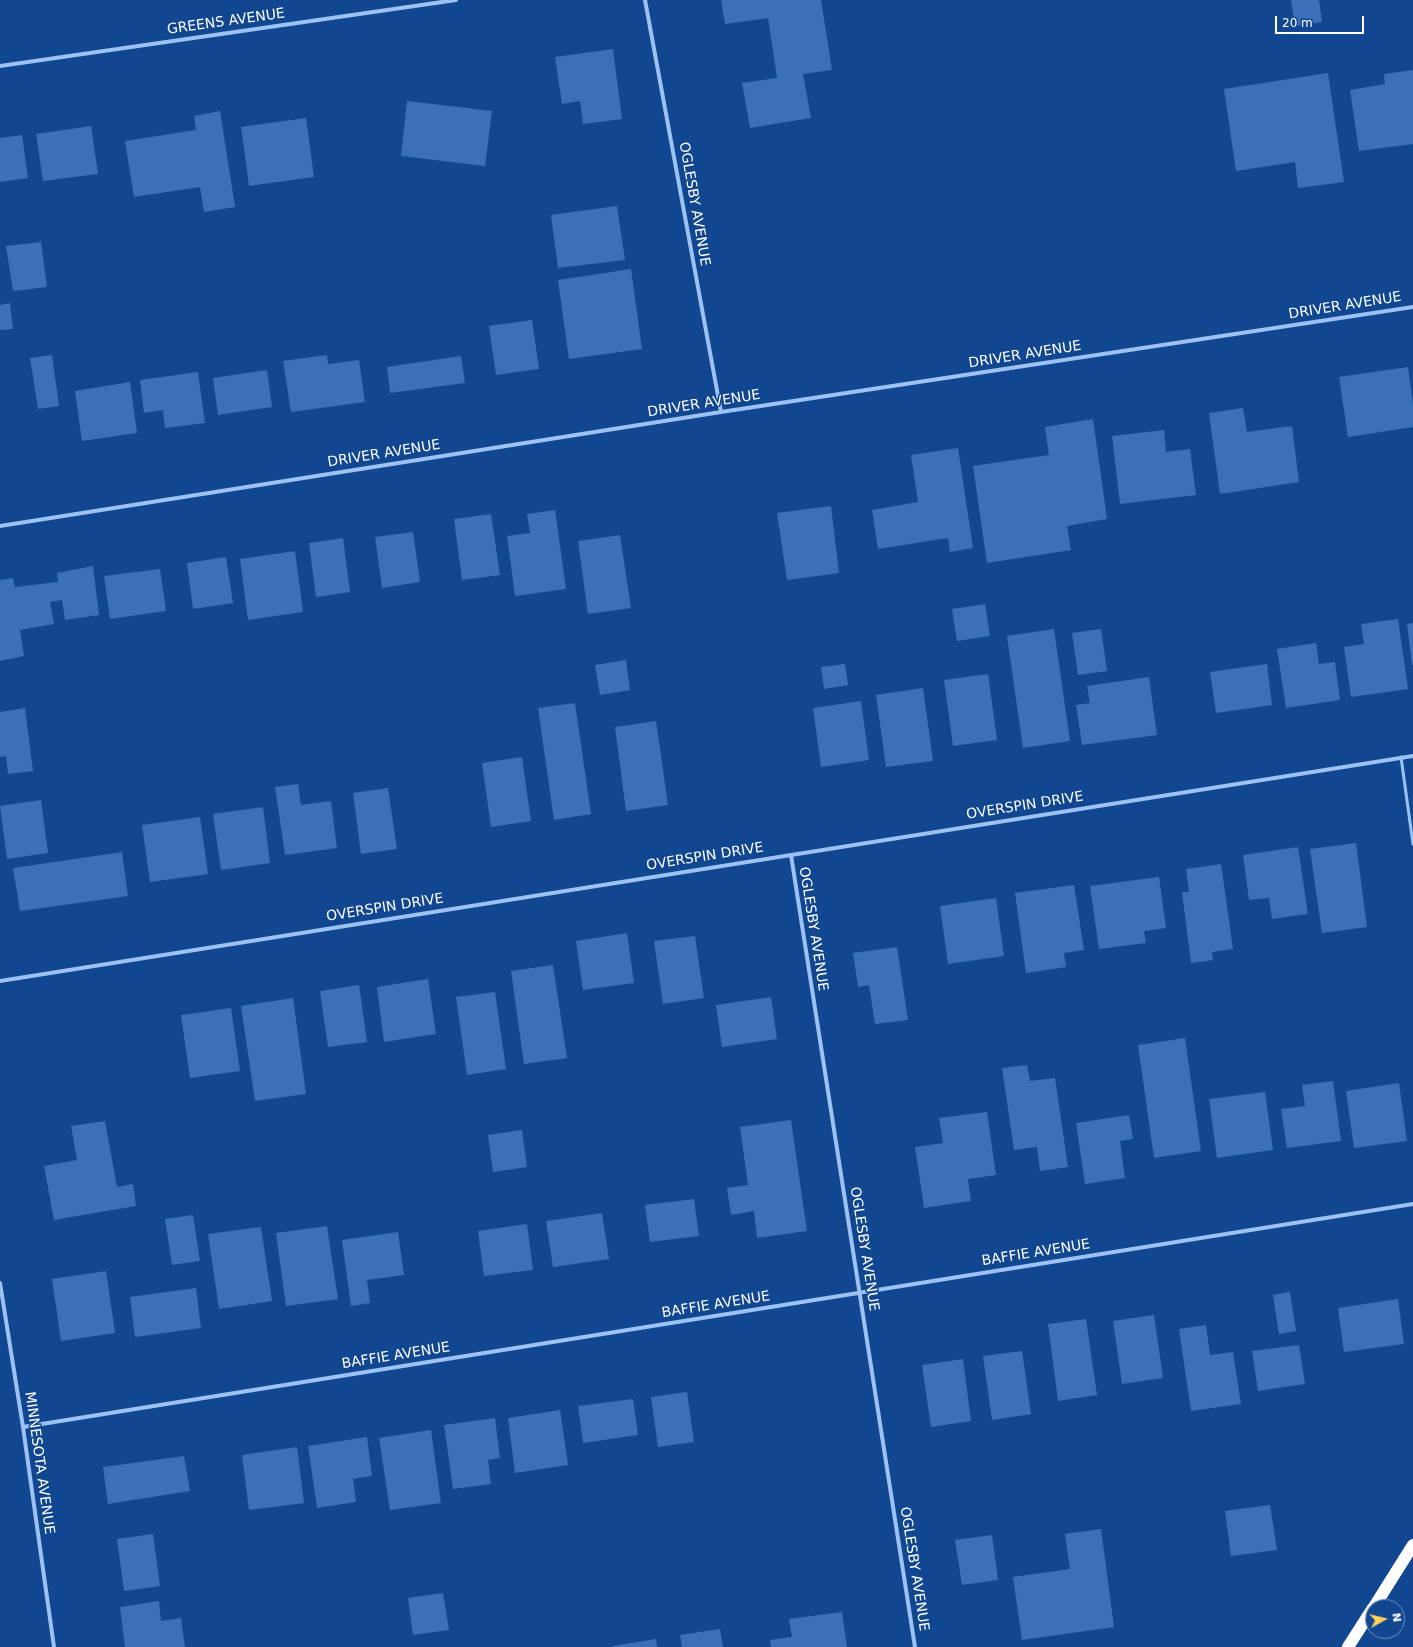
<!DOCTYPE html>
<style>
body{margin:0}
#map{position:relative;width:1413px;height:1647px;overflow:hidden;background:#114790;font-family:"DejaVu Sans",sans-serif}
canvas{display:block}
.north{position:absolute;left:1365px;top:1599px;width:40px;height:40px;box-sizing:border-box;background:#114790;border:1px solid #7091bc;border-radius:50%;rotate:82deg;font-size:11px;font-weight:700;line-height:16px;text-align:center;color:#fff}
.north::after{content:'';display:block;margin:auto;width:14px;height:18px;background:#ffd25d;clip-path:polygon(50% 0,100% 100%,50% 72%,0 100%)}
.scale{position:absolute;left:1275px;top:16px;width:89px;height:18px;box-sizing:border-box;border:2px solid #fff;border-top:0;padding-left:5px;font-size:12px;line-height:14px;white-space:nowrap;color:#fff;-webkit-text-stroke:3px #114790;paint-order:stroke}
</style>
<div id="map">
<canvas width="1413" height="1647"></canvas>
<div class="north">N</div>
<div class="scale">20 m</div>
</div>
<script>
const c = document.querySelector('canvas').getContext('2d');
c.lineJoin = 'round';
function fill(path, color) { c.fillStyle = color; c.fill(path, 'evenodd'); }
const poly = rows => new Path2D(rows.map(r => 'M' + r).join(''));
function strokePath(path, color, width, dash) { c.strokeStyle = color; c.lineWidth = width; c.lineCap = dash ? 'butt' : 'round'; c.setLineDash(dash || []); c.stroke(path); }
function write(font, color, halo, rows, align = 'center') {
  c.font = font + ' "DejaVu Sans",sans-serif'; c.lineWidth = 3; c.setLineDash([]); c.textBaseline = 'middle'; c.strokeStyle = halo; c.fillStyle = color; for (const [text, x, y, turn = 0] of rows) {
    c.save(); c.translate(x, y); c.rotate((+turn || 0) * Math.PI / 180); c.textAlign = isNaN(turn) ? turn : align; if (halo) c.strokeText(text, 0, 0); c.fillText(text, 0, 0); c.restore();
  }
}
fill(poly([
 [721,0,821,0,832,70,803,74,811,118,750,128,742,83,777,78,768,18,725,24],
 [1291,0,1319,0,1322,22,1295,26],
 [613,49,622,119,583,124,580,101,562,104,555,57],
 [1413,70,1413,144,1359,151,1350,90,1385,84,1384,74],
 [1328,73,1344,182,1298,188,1295,162,1236,171,1224,89],
 [407,101,492,111,485,166,401,156],
 [220,111,235,207,204,212,200,187,134,197,125,141,196,130,194,116],
 [306,118,314,177,249,186,241,127],
 [91,126,98,174,43,181,36,134],
 [22,135,28,178,0,182,0,138],
 [617,206,625,260,558,268,551,215],
 [41,242,47,287,13,291,6,246],
 [631,269,642,349,569,359,558,280],
 [10,303,13,329,0,330,0,305],
 [532,320,539,369,496,375,489,326],
 [52,355,59,406,38,409,30,358],
 [327,355,328,364,359,360,365,402,291,412,283,361],
 [461,356,465,383,390,393,387,367],
 [1408,367,1413,405,1413,427,1348,437,1339,377],
 [267,370,272,407,218,415,213,378],
 [198,372,205,423,165,428,163,410,144,413,140,380],
 [130,382,137,433,82,441,75,391],
 [1243,408,1247,432,1292,426,1299,482,1220,494,1209,413],
 [1093,419,1107,519,1067,526,1071,550,987,563,973,466,1049,455,1045,427],
 [1164,430,1166,452,1190,449,1196,495,1120,504,1112,436],
 [958,448,973,548,950,552,948,538,878,549,872,510,918,502,911,455],
 [831,506,839,573,787,580,777,513],
 [555,510,566,589,515,596,507,536,530,533,527,514],
 [491,514,500,575,462,580,454,519],
 [413,532,420,582,382,588,375,537],
 [620,535,631,608,588,614,578,541],
 [343,538,350,592,316,597,309,543],
 [295,551,303,612,248,620,240,559],
 [226,557,233,603,193,609,187,563],
 [93,566,99,615,65,620,62,600,50,602,54,624,20,630,24,656,0,661,0,580,13,578,15,587,58,582,57,573],
 [160,569,166,611,110,619,104,576],
 [985,604,990,636,957,641,952,609],
 [1398,619,1408,689,1351,697,1344,647,1364,644,1361,624],
 [1413,623,1413,665,1412,665,1407,624],
 [1054,629,1070,741,1023,748,1007,636],
 [1101,629,1107,671,1078,675,1072,633],
 [1316,643,1319,664,1335,662,1340,700,1286,708,1277,649],
 [626,660,630,690,600,695,595,665],
 [845,664,848,685,824,689,821,667],
 [1267,664,1272,705,1216,713,1210,672],
 [988,674,997,740,953,746,944,680],
 [1149,677,1157,735,1082,745,1076,705,1090,703,1087,686],
 [923,688,933,761,886,767,876,695],
 [861,701,869,760,821,767,813,708],
 [575,703,591,814,554,820,538,708],
 [25,708,33,771,8,774,6,756,0,757,0,712],
 [656,721,668,805,626,811,615,727],
 [522,757,531,821,491,827,482,763],
 [298,784,301,805,331,801,337,848,285,855,275,787],
 [388,788,397,849,361,854,353,793],
 [41,800,48,853,7,859,0,806],
 [263,807,270,863,221,870,213,814],
 [200,817,208,874,150,882,142,825],
 [1356,843,1367,927,1322,933,1310,849],
 [1298,847,1308,914,1272,919,1269,898,1249,900,1243,855],
 [122,852,128,896,20,911,13,868],
 [1221,864,1233,949,1212,952,1213,960,1191,963,1182,892,1189,892,1186,869],
 [1159,877,1166,928,1144,931,1146,943,1099,949,1090,886],
 [1074,885,1084,950,1064,953,1066,967,1026,973,1015,893],
 [996,898,1004,956,948,964,940,906],
 [627,933,634,983,583,990,576,941],
 [695,936,704,998,663,1004,654,941],
 [897,947,908,1020,875,1024,869,985,858,987,853,953],
 [553,965,567,1058,524,1064,511,971],
 [428,979,436,1034,384,1042,377,987],
 [359,985,367,1042,328,1047,320,991],
 [495,992,506,1069,467,1075,456,997],
 [771,997,777,1039,722,1047,716,1005],
 [293,998,306,1094,255,1101,241,1006],
 [231,1008,240,1071,190,1078,181,1015],
 [1185,1038,1201,1151,1154,1158,1138,1045],
 [1027,1065,1030,1081,1055,1078,1068,1167,1040,1171,1037,1147,1014,1150,1002,1068],
 [1333,1081,1341,1141,1287,1148,1281,1109,1305,1106,1302,1085],
 [1399,1083,1407,1141,1354,1148,1346,1091],
 [1265,1092,1273,1150,1217,1158,1209,1099],
 [987,1112,996,1175,968,1179,971,1201,924,1208,915,1147,943,1143,939,1118],
 [1129,1115,1133,1139,1120,1141,1125,1178,1085,1184,1076,1123],
 [791,1120,807,1231,757,1238,754,1211,731,1215,727,1188,748,1185,740,1127],
 [105,1121,117,1187,133,1184,136,1206,54,1220,44,1166,77,1160,71,1126],
 [522,1130,527,1167,493,1172,488,1135],
 [694,1199,699,1236,650,1242,645,1205],
 [602,1213,609,1259,553,1267,546,1221],
 [193,1215,200,1261,172,1265,165,1219],
 [527,1224,533,1270,484,1276,478,1231],
 [327,1226,338,1299,286,1306,276,1233],
 [261,1227,272,1301,219,1309,208,1234],
 [398,1232,404,1275,367,1280,370,1303,351,1306,342,1240],
 [106,1271,115,1333,61,1341,52,1279],
 [196,1288,201,1328,135,1337,130,1297],
 [1290,1292,1296,1331,1279,1334,1273,1295],
 [1398,1299,1404,1344,1344,1352,1338,1308],
 [1154,1315,1163,1378,1122,1384,1113,1321],
 [1086,1319,1097,1395,1058,1401,1048,1324],
 [1206,1325,1210,1355,1233,1352,1241,1404,1191,1411,1179,1329],
 [1299,1345,1305,1384,1258,1391,1252,1351],
 [1022,1351,1031,1414,992,1420,983,1356],
 [963,1359,971,1421,931,1427,922,1365],
 [687,1392,694,1442,658,1447,651,1397],
 [633,1399,638,1435,583,1443,578,1406],
 [560,1410,568,1465,515,1473,508,1418],
 [495,1418,500,1458,488,1460,491,1484,453,1489,444,1425],
 [431,1430,441,1503,390,1510,379,1438],
 [367,1437,372,1476,353,1479,356,1502,317,1508,308,1446],
 [297,1447,304,1503,249,1510,242,1455],
 [184,1456,190,1491,108,1504,103,1467],
 [1270,1505,1277,1550,1231,1556,1225,1511],
 [1101,1529,1114,1627,1022,1640,1013,1577,1070,1569,1065,1534],
 [153,1534,160,1586,124,1591,117,1539],
 [992,1535,998,1580,962,1585,955,1540],
 [443,1593,449,1630,413,1635,408,1598],
 [159,1601,161,1621,181,1618,185,1647,125,1647,120,1607],
 [842,1612,847,1647,771,1647,770,1640,792,1637,789,1619],
 [720,1629,723,1647,682,1647,680,1635],
 [656,1639,657,1647,613,1647,613,1646]
]), '#3970b9');
strokePath(poly([
 [1401,757,1413,844]
]), '#9cc2f3', 3);
strokePath(poly([
 [645,0,721,412],
 [0,66,456,0],
 [0,526,721,412,1413,307],
 [791,855,915,1647],
 [0,981,1413,756],
 [0,1283,23,1427,54,1647],
 [23,1427,1413,1204]
]), '#9cc2f3', 4);
strokePath(poly([
 [1374,1607,1413,1545],
 [1348,1647,1373,1608]
]), '#fff', 12);
write('14px', '#fff', '#114790', [
 ["GREENS AVENUE",226,22,-8],
 ["OGLESBY AVENUE",694,204,80],
 ["DRIVER AVENUE",1345,306,-9],
 ["DRIVER AVENUE",1025,355,-9],
 ["DRIVER AVENUE",704,404,-9],
 ["DRIVER AVENUE",384,454,-9],
 ["OVERSPIN DRIVE",1025,806,-9],
 ["OVERSPIN DRIVE",705,857,-9],
 ["OVERSPIN DRIVE",385,908,-9],
 ["OGLESBY AVENUE",813,929,81],
 ["OGLESBY AVENUE",864,1249,81],
 ["BAFFIE AVENUE",1036,1253,-9],
 ["BAFFIE AVENUE",716,1305,-9],
 ["BAFFIE AVENUE",396,1356,-9],
 ["MINNESOTA AVENUE",39,1463,82],
 ["OGLESBY AVENUE",914,1569,81]
]);
</script>
